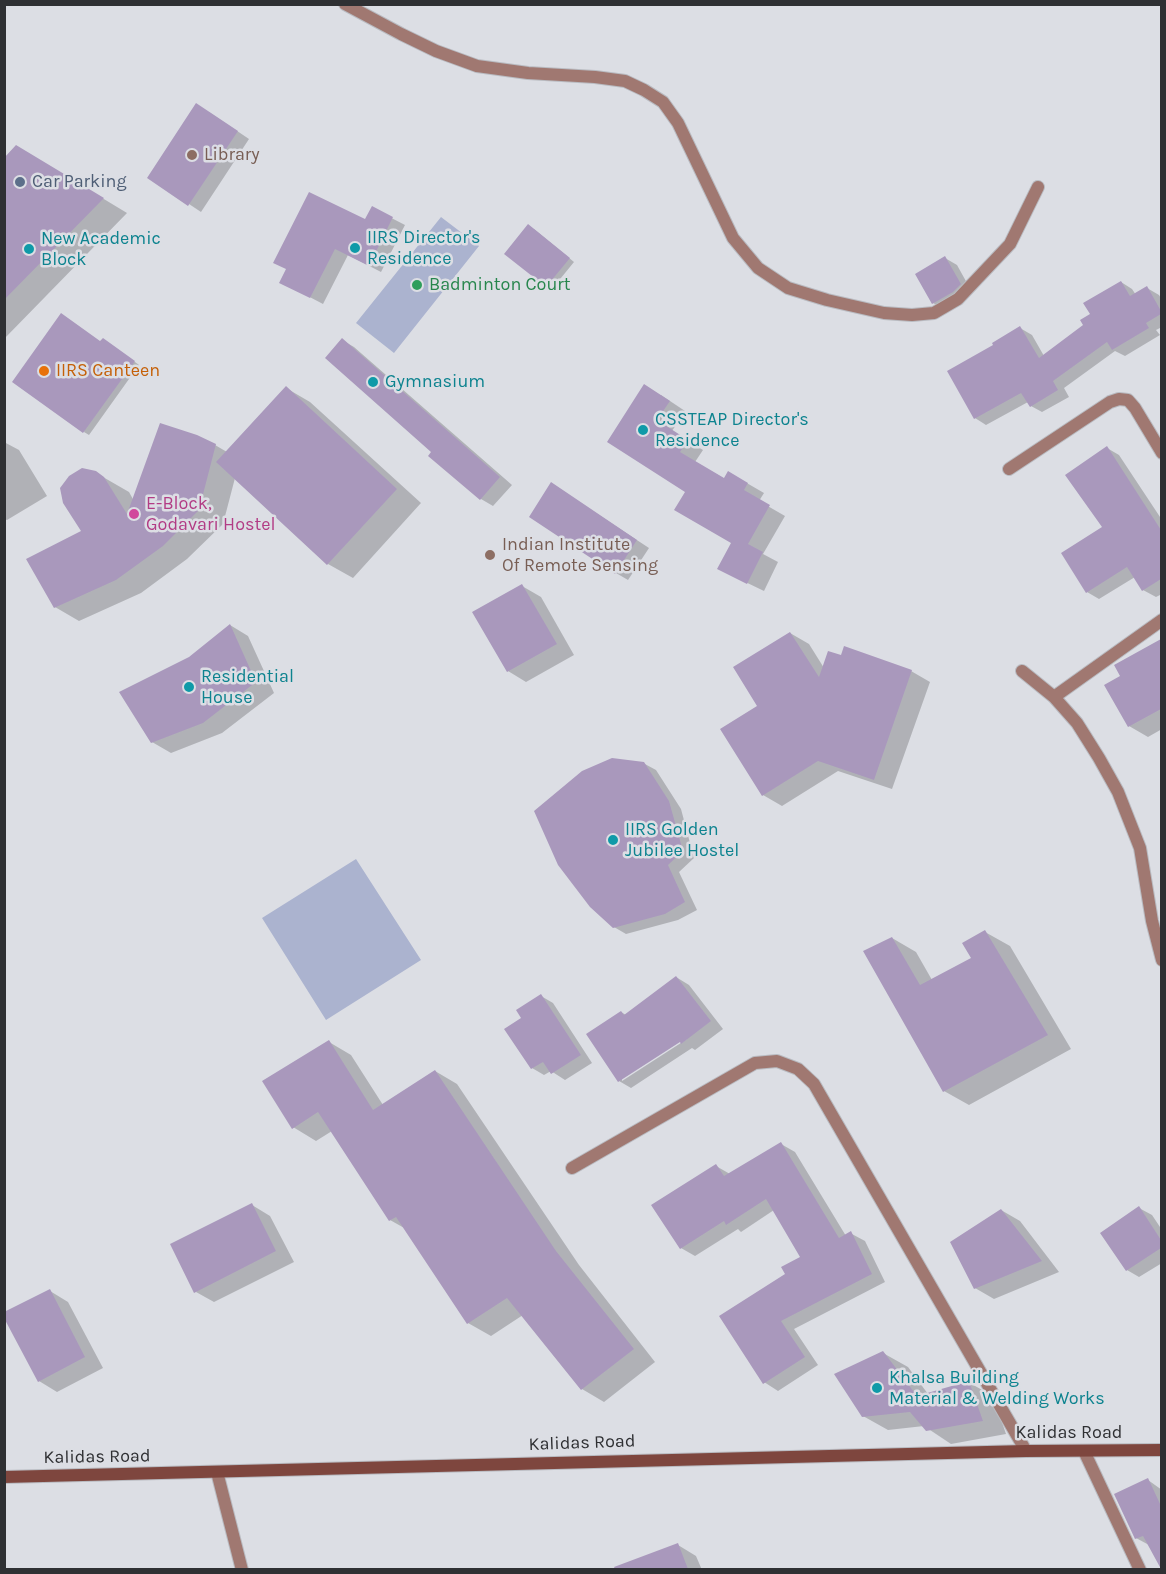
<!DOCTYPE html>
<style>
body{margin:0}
#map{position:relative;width:1166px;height:1574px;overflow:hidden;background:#dcdee4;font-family:Karla,sans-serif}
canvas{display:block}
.frame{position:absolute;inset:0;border:6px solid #2f3033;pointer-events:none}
</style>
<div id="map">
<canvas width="1166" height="1574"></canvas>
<div class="frame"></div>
</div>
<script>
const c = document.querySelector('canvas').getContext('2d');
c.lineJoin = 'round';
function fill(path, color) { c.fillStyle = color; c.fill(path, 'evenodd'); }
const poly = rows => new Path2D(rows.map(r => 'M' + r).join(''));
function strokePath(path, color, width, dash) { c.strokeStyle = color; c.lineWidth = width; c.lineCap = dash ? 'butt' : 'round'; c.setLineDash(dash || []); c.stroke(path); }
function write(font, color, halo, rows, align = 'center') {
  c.font = font + ' Karla,sans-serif'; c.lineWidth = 5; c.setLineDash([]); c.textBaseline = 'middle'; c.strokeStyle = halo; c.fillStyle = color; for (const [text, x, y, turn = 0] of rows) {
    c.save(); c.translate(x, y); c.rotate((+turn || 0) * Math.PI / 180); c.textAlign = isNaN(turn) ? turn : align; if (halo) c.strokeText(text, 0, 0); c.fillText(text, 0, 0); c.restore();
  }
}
fill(poly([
 [441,217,479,246,394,353,356,323],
 [356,859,421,960,326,1020,262,918]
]), '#abb3cf');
fill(poly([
 [209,112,249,139,201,212,189,204],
 [4,160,41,161,127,213,4,339],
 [372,208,405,225,381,272,348,255,323,304,281,282,366,221],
 [534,229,574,262,552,289,546,286],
 [945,258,957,265,972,292,946,310,933,303,917,274],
 [1121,282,1132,289,1136,295,1147,288,1159,295,1162,300,1162,327,1156,330,1160,335,1125,356,1115,351,1064,388,1069,397,1042,412,1031,406,1028,402,986,425,975,418,995,346,1020,328,1032,335,1044,356,1085,326,1092,314],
 [342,340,354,347,512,485,493,506,481,499,433,452],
 [101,343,109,343,139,365,89,435,84,432],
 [286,388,310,402,421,503,353,578,328,564,235,478,223,524,187,559,141,593,79,621,55,607,83,532,96,473,129,492,134,501,215,445,227,452],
 [661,395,685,411,672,431,703,450,695,462,725,479,745,482,764,493,759,501,785,516,763,554,778,562,764,591,735,577,733,542,687,491,609,441],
 [4,442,19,450,47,496,7,520,4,519],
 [1107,448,1119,455,1162,520,1162,594,1156,597,1143,590,1135,577,1099,599,1087,592,1104,528],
 [564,492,649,548,628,580,616,573],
 [522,586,541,597,574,655,526,682,508,671],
 [230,625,248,636,274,693,222,733,171,753,152,742],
 [790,633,809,644,824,668,911,671,930,682,892,789,838,771,782,806,763,795,759,706],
 [1162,641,1162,729,1148,737,1129,726,1123,677,1116,666],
 [643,763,656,770,681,809,694,858,679,872,697,910,678,920,626,934,614,927],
 [985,932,1010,946,1071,1049,969,1105,944,1091,892,938,916,952,932,980,973,958],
 [676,977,689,985,723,1029,695,1050,692,1048,631,1088,619,1081,621,1012,626,1015],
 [685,1036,687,1039,622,1081,622,1078],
 [541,996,553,1003,592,1063,565,1080,551,1071,544,1075,532,1068,523,1018],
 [329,1042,351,1055,383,1105,435,1071,457,1084,579,1265,655,1362,604,1402,582,1389,523,1315,491,1336,468,1323,406,1229,390,1220,332,1131,316,1141,293,1127],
 [781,1144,795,1152,846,1236,850,1233,865,1241,885,1282,794,1329,818,1365,778,1391,764,1382,787,1274,802,1258,774,1210,741,1232,738,1229,695,1256,681,1248,716,1166,730,1174],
 [252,1205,270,1216,294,1262,214,1302,196,1292],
 [1139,1208,1152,1215,1162,1230,1162,1263,1139,1277,1127,1270],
 [1001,1210,1020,1221,1059,1272,994,1299,975,1288],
 [50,1291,68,1302,103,1368,57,1392,39,1381],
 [883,1353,908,1367,928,1394,968,1382,993,1396,1006,1434,951,1444,924,1426,888,1430,863,1416],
 [1148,1480,1162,1490,1162,1568,1149,1545,1136,1538],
 [678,1545,696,1556,702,1570,639,1570,635,1561]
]), '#0003');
fill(poly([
 [196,103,238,131,188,206,147,178],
 [16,145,104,198,4,300,4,158],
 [309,192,365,219,372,206,393,217,369,266,335,249,310,298,279,283,286,269,273,263],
 [528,224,570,258,546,287,504,254],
 [945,256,961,284,953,292,932,304,915,274],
 [1121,281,1130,296,1147,286,1161,311,1161,314,1146,323,1149,328,1112,350,1107,342,1053,381,1058,390,1030,407,1021,393,974,419,947,371,993,345,992,343,1020,326,1039,358,1083,325,1080,320,1090,314,1083,303],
 [61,313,100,341,103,338,135,361,83,433,12,382],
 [342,338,500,477,480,500,428,456,431,452,325,358],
 [644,384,670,401,657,420,688,440,680,452,724,478,728,471,748,483,744,490,770,505,748,544,763,552,747,584,717,569,731,543,674,510,685,492,607,442],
 [286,386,397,489,327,565,216,462],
 [160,423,197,435,216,444,199,510,163,546,116,580,54,608,26,559,81,531,63,503,60,488,69,476,82,468,96,471,104,477,127,514],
 [1107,446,1161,530,1161,579,1142,591,1127,567,1086,593,1061,553,1102,527,1065,475],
 [551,482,637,540,615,574,529,517],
 [522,584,557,644,507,672,472,612],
 [230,624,256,682,203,723,151,743,119,692,189,657],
 [790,632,819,677,828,651,841,655,844,646,912,670,874,780,818,761,762,796,720,729,757,706,733,667],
 [1161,639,1161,709,1128,727,1104,685,1120,676,1114,665],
 [612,758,644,762,669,801,683,851,668,865,685,902,665,914,613,928,590,907,558,865,534,811,582,771],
 [985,930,1048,1035,943,1092,863,951,892,937,920,985,971,958,962,943],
 [676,976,711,1021,681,1044,680,1042,618,1082,586,1034,621,1011,624,1015],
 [541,994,581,1055,551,1074,543,1062,531,1069,504,1029,521,1018,516,1010],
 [329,1040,373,1110,435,1070,556,1251,634,1349,581,1390,507,1298,467,1324,396,1217,389,1221,318,1112,292,1129,262,1081],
 [781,1142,839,1238,851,1231,872,1274,781,1321,805,1357,763,1384,719,1316,785,1274,781,1267,800,1257,766,1199,726,1225,724,1221,680,1249,651,1205,716,1164,724,1176],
 [252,1203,276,1251,194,1293,170,1244],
 [1139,1206,1161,1240,1161,1248,1126,1271,1100,1233],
 [1001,1209,1042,1261,974,1289,950,1242],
 [50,1289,85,1357,38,1382,4,1318,4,1312],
 [883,1351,917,1396,969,1381,983,1421,926,1431,910,1412,862,1417,834,1374],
 [1148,1478,1161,1506,1161,1569,1143,1536,1135,1539,1114,1494],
 [678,1543,688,1569,615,1569,614,1567]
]), '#a998bc');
const street = poly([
 [345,4,401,34,436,51,477,66,528,73,595,77,625,81,644,90,663,102,678,123,733,238,758,268,788,288,827,300,884,313,912,315,934,313,958,299,1010,244,1038,187],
 [1009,469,1110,402,1119,399,1128,400,1135,408,1162,453],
 [1022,671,1054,697,1077,723,1099,758,1118,792,1140,848,1152,921,1162,960],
 [1054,697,1162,620],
 [572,1168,755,1063,777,1061,798,1069,814,1084,1026,1451],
 [1084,1451,1140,1570],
 [217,1472,242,1570]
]);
const secondary = poly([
 [4,1477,1026,1451,1162,1450]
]);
strokePath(street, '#b9bbc1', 14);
strokePath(secondary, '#b9bbc1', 14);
strokePath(street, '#a07871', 12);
strokePath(secondary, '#7e463e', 12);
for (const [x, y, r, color] of [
 [192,155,6,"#8d6e63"],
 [20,182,6,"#5c6f8a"],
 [355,248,6,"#0f9aa8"],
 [29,249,6,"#0f9aa8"],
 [417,285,6,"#2e9e5b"],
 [44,371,6,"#e8710a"],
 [373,382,6,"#0f9aa8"],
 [643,430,6,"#0f9aa8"],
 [134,514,6,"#d1479c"],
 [490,555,6,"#8d6e63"],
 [189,687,6,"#0f9aa8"],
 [613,840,6,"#0f9aa8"],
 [877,1388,6,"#0f9aa8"]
]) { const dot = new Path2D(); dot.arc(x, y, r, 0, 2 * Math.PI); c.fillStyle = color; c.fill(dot); strokePath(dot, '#dcdee4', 2); }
write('18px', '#785e54', '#dcdee4', [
 ["Library",204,155],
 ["Indian Institute",502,545],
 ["Of Remote Sensing",502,566]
], 'left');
write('18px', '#4e5e75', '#dcdee4', [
 ["Car Parking",32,182]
], 'left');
write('18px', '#0d838f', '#dcdee4', [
 ["IIRS Director's",367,238],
 ["Residence",367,259],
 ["New Academic",41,239],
 ["Block",41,260],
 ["Gymnasium",385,382],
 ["CSSTEAP Director's",655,420],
 ["Residence",655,441],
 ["Residential",201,677],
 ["House",201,698],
 ["IIRS Golden",625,830],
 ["Jubilee Hostel",625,851],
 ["Khalsa Building",889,1378],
 ["Material & Welding Works",889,1399]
], 'left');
write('18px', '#27864d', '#dcdee4', [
 ["Badminton Court",429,285]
], 'left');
write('18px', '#c56008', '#dcdee4', [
 ["IIRS Canteen",56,371]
], 'left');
write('18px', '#b23c85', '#dcdee4', [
 ["E-Block,",146,504],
 ["Godavari Hostel",146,525]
], 'left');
write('18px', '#2f3033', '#dcdee4', [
 ["Kalidas Road",1069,1433],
 ["Kalidas Road",582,1443,-2],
 ["Kalidas Road",97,1457,-1]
]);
</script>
